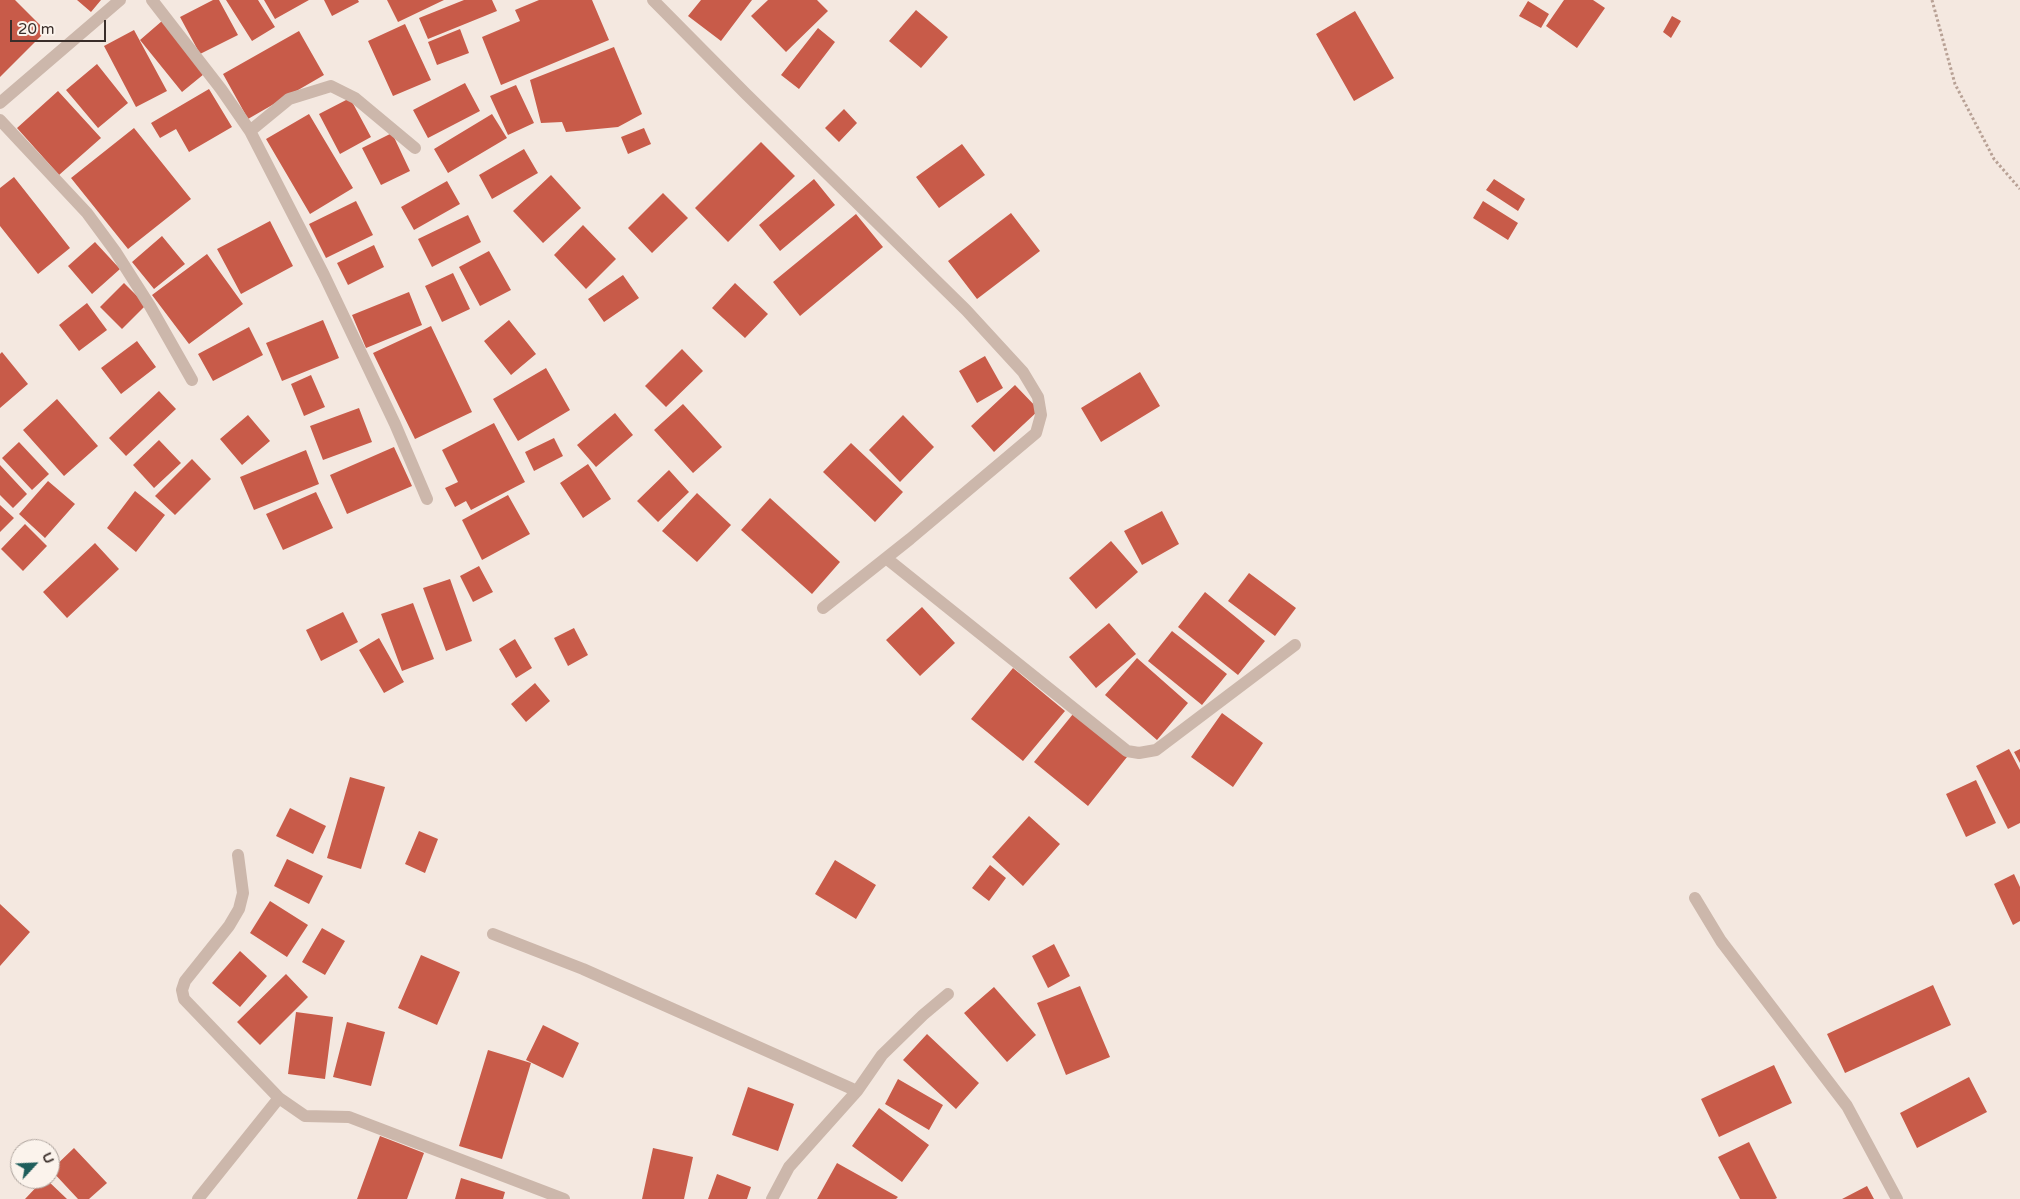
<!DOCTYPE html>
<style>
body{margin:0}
#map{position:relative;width:2020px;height:1199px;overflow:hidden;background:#f4e8e0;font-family:"Varela Round",sans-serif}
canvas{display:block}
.north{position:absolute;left:10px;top:1139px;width:50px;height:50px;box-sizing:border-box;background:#fbf3ec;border:1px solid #aea49e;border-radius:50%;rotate:65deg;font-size:14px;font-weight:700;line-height:20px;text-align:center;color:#3a2e2a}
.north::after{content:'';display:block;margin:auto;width:18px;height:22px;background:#1e5d5b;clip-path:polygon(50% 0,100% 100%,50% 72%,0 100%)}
.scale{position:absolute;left:10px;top:20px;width:96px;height:22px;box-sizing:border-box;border:2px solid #3a2e2a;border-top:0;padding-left:6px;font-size:15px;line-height:18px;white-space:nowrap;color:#3a2e2a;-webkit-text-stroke:4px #fbf3ec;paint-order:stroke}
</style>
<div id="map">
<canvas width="2020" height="1199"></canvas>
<div class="north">U</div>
<div class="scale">20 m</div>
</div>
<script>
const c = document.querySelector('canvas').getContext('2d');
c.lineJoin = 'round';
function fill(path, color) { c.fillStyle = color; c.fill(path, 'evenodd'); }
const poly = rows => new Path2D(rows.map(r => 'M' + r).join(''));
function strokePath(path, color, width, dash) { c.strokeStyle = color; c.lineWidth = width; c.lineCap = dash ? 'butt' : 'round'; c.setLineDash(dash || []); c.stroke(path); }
fill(poly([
 [0,0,15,0,46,31,0,77],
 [77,0,101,0,91,12],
 [213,0,219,0,238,35,200,54,180,17],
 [226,0,258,0,275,27,252,41],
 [264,0,309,0,275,19],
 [324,0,358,0,359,2,332,16],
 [387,0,444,0,398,22],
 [464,0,492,0,497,11,428,39,419,18],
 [539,0,592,0,609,40,501,85,482,37,520,21,515,10],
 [701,0,752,0,721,41,688,16],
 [768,0,817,0,828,11,786,52,751,16],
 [1564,0,1593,0,1605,8,1577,48,1546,26],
 [1528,1,1549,14,1541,28,1519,16],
 [916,10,948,37,921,68,889,41],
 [1355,11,1394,78,1354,101,1316,34],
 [1672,16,1681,21,1671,38,1663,32],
 [162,21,204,74,182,92,140,40],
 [405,24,431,80,393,96,368,41],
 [818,28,835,42,799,89,781,75],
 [460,29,469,53,437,65,428,42],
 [134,30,167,91,136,107,104,46],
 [299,31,324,75,248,119,223,74],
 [614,47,642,114,618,127,566,132,562,122,541,123,530,80],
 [97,64,128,103,98,128,66,90],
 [465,83,480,111,428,138,413,110],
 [516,85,534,123,508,135,490,96],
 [209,89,232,127,189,152,176,129,160,138,151,123],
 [58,91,101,138,59,175,17,128],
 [350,98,371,137,340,154,319,114],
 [844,109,857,123,839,142,825,128],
 [309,114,353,188,310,214,266,139],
 [492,114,507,138,448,173,434,149],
 [134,128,191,199,128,249,71,178],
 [644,128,651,144,628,154,621,137],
 [392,133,410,171,381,185,362,148],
 [761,142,795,176,728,242,695,208],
 [962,144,985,175,939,208,916,177],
 [524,149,538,173,492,199,479,175],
 [551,175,581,208,543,243,513,211],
 [14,177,70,248,38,274,0,226,0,188],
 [814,179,835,205,780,251,759,225],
 [1494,179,1525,199,1518,211,1486,190],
 [447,181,460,204,414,230,401,207],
 [663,193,688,218,652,253,628,228],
 [356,201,373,235,326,258,309,224],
 [1483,201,1518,223,1508,240,1473,218],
 [1011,213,1040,251,977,299,948,261],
 [856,214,883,247,800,316,773,282],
 [468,215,481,242,432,267,418,239],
 [270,221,293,266,241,294,217,249],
 [583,225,616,259,586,289,554,255],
 [162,236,185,264,154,289,132,262],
 [95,242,120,269,92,294,68,266],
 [374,245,384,267,348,285,337,263],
 [489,251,511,290,480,306,459,267],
 [207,254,243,304,189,344,152,295],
 [453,273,470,309,442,322,425,286],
 [623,275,639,298,604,322,588,299],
 [124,283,146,305,122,329,100,307],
 [735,283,768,314,745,338,712,308],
 [409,292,422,325,366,348,352,315],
 [87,303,107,330,79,351,59,325],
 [323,320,339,358,282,381,266,343],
 [509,320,536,354,511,375,484,341],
 [431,326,472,412,415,439,373,353],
 [249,327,263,355,213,381,198,354],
 [137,341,156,367,121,394,101,368],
 [682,349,703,371,666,407,645,386],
 [2,352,28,384,0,408,0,354],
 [985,356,1003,388,977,403,959,371],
 [546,368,570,410,518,441,493,399],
 [1140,372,1160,406,1101,442,1081,408],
 [311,375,325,407,304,416,291,384],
 [1015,385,1039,410,994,452,971,426],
 [159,391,176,409,126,456,109,438],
 [57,399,98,446,64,476,23,430],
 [683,404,722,447,693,473,654,430],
 [359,408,372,442,323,460,310,426],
 [615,413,633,435,596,467,577,445],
 [248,415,270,441,242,465,220,439],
 [903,415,934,447,900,482,869,450],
 [494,423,525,482,471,510,466,501,455,507,445,488,458,482,442,450],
 [554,438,563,456,534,471,525,452],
 [159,440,181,463,154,488,133,465],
 [19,442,49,474,32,490,2,458],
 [851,443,903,492,875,522,823,472],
 [394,447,412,486,347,514,330,475],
 [306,450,319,484,254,510,240,477],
 [192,459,211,479,175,515,155,496],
 [588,464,611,499,583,518,560,483],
 [0,465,27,494,13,508,0,495],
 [669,470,689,492,658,522,637,501],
 [48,481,75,504,45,538,19,514],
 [135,491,165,515,136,552,107,528],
 [316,492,333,528,283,550,266,514],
 [697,493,731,525,697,562,662,531],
 [508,495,530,534,482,560,462,520],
 [770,498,840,562,812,594,741,530],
 [0,505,14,518,0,532],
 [1162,511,1179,544,1142,565,1124,531],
 [25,524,47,546,23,571,1,549],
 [1111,541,1138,572,1096,609,1069,578],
 [95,543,119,569,67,618,43,592],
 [479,566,493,592,473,602,460,576],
 [1249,573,1296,608,1275,636,1228,601],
 [450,579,472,641,446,651,423,588],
 [1205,592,1265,641,1238,675,1178,627],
 [413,603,434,659,402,671,381,614],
 [922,607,955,643,920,676,886,640],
 [343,612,358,642,321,661,306,630],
 [1109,623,1136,654,1096,688,1069,657],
 [574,628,588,655,568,666,554,638],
 [1172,631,1227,674,1202,705,1148,661],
 [379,638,404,682,384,693,359,650],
 [515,639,532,668,516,678,499,649],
 [1137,658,1188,703,1157,740,1105,695],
 [1013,668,1065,711,1023,761,971,719],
 [535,683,550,701,526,722,511,704],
 [1222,713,1263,743,1233,787,1191,757],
 [1073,714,1127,757,1088,806,1034,762],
 [2009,749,2020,770,2020,823,2008,829,1976,766],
 [2020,749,2020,763,2014,752],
 [350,777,385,787,361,869,327,858],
 [1976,780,1996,823,1966,837,1946,794],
 [290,808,326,826,313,854,276,836],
 [1029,816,1060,844,1023,886,992,857],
 [419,831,438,839,425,873,405,864],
 [287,859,323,876,309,904,274,886],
 [835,860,876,885,856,919,815,894],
 [990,865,1006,878,989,901,972,888],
 [2014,874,2020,887,2020,921,2013,925,1994,884],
 [270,901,308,925,287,957,250,933],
 [0,904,30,932,0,966],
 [322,928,345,941,325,975,302,962],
 [1054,944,1070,976,1048,988,1032,956],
 [240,951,267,976,240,1007,212,983],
 [421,955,460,972,437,1025,398,1008],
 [286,974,308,997,260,1045,237,1022],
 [1933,985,1951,1025,1845,1073,1827,1034],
 [1080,986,1110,1057,1066,1075,1037,1003],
 [994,987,1036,1035,1007,1062,964,1013],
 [296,1012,333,1017,325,1079,288,1074],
 [347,1022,385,1032,371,1086,333,1077],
 [543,1025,579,1043,563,1078,526,1060],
 [927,1034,979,1083,956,1109,903,1060],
 [488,1050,531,1063,502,1159,459,1146],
 [1774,1065,1792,1103,1719,1137,1701,1099],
 [1969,1077,1987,1112,1917,1148,1900,1113],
 [898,1079,943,1105,929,1130,885,1104],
 [748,1087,794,1104,778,1151,732,1135],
 [879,1108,929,1145,902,1182,852,1146],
 [380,1136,424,1153,407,1199,357,1199],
 [1749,1142,1777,1198,1775,1199,1740,1199,1718,1157],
 [74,1148,107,1183,89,1199,78,1199,51,1170],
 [653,1148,693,1157,684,1199,642,1199],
 [837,1163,898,1197,896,1199,817,1199],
 [717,1174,751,1187,747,1199,708,1199],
 [461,1178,505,1192,503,1199,455,1199],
 [44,1179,46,1179,67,1199,25,1199],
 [1867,1186,1874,1199,1842,1199]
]), '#c85b49');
strokePath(poly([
 [1932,0,1955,84,1994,159,2020,189]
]), '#b8a195', 3, [2.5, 2.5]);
strokePath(poly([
 [152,0,221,89,250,131,324,275,395,424,427,499],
 [653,0,746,94,966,310,1023,372,1038,397,1041,415,1036,433,910,539,823,608],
 [0,103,120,0],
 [0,120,87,213,115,251,150,306,192,380],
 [250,131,289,99,331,86,355,98,415,148],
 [886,558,1127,751,1139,753,1156,750,1295,645],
 [238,855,243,893,239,909,229,926,185,981,182,990,184,999,279,1098,305,1116,349,1117,564,1199],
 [1695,898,1721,941,1847,1106,1897,1199],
 [493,934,583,969,857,1091,789,1167,772,1199],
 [857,1091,882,1055,923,1015,948,994],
 [198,1199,279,1098]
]), '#ccb7ab', 12);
</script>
